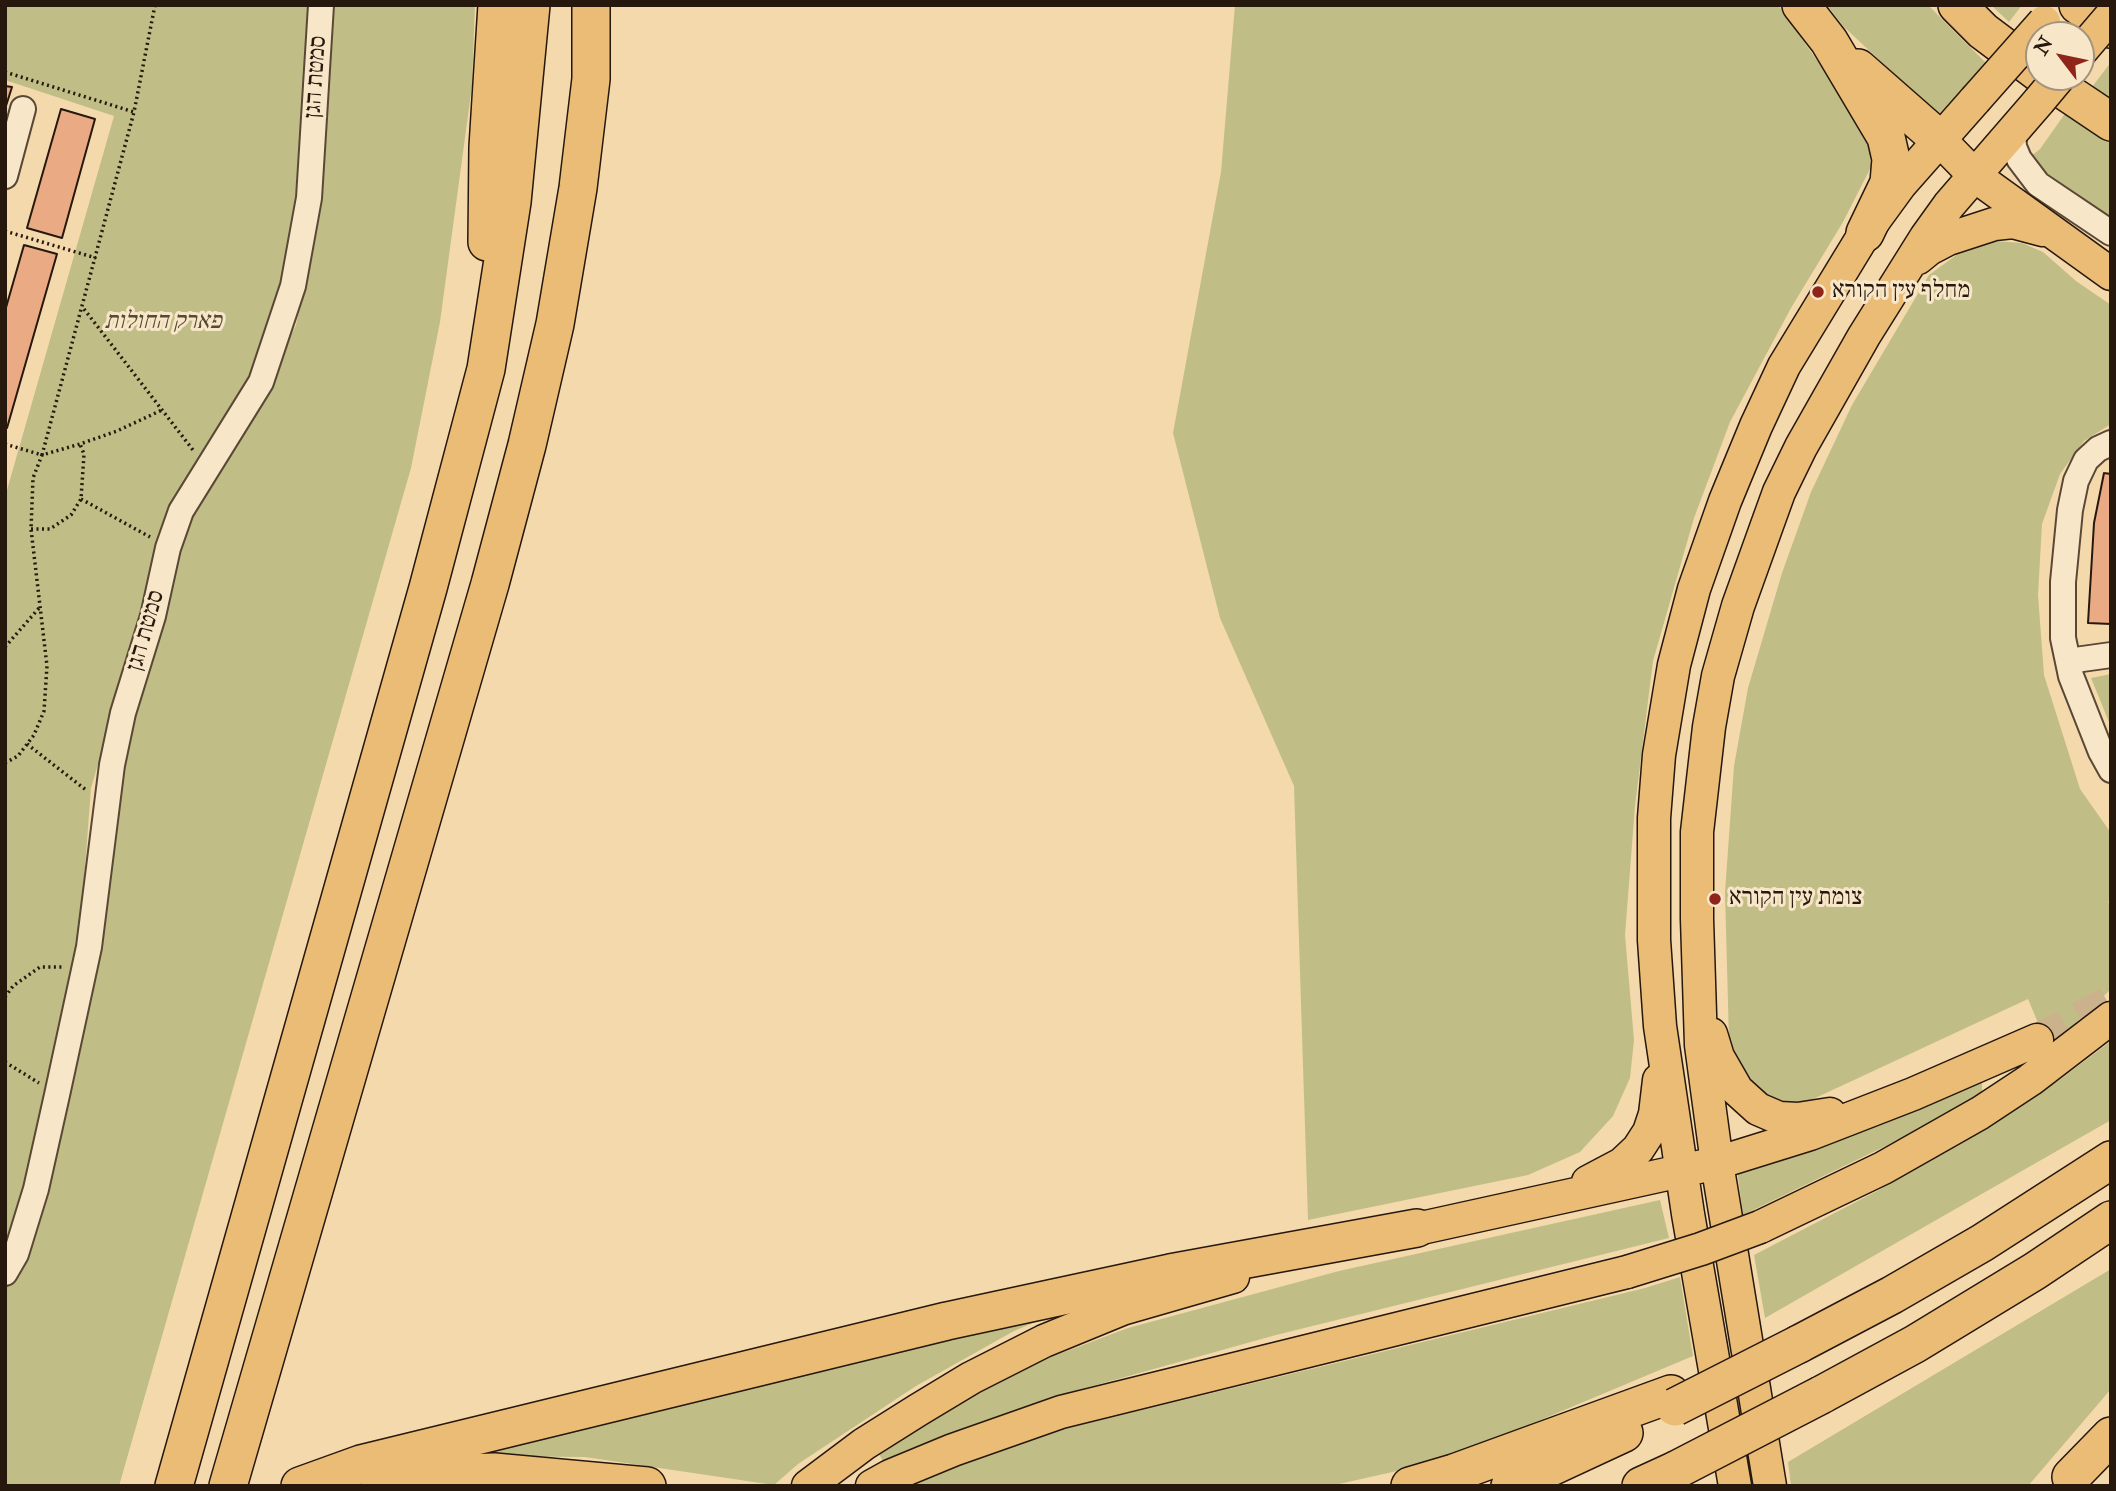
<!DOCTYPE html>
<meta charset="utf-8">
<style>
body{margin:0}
#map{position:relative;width:2116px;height:1491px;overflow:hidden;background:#f4d9ac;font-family:"IM FELL Double Pica",serif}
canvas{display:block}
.frame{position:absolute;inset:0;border:7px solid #27180e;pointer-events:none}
.north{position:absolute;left:2025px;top:21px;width:70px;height:70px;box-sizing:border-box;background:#f8e6c9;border:2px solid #a4947e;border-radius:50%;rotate:302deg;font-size:19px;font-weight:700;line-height:28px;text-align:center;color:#27180e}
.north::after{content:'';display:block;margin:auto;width:24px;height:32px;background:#8f2418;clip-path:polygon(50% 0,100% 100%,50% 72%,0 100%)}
</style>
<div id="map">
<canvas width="2116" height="1491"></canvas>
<div class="frame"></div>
<div class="north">N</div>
</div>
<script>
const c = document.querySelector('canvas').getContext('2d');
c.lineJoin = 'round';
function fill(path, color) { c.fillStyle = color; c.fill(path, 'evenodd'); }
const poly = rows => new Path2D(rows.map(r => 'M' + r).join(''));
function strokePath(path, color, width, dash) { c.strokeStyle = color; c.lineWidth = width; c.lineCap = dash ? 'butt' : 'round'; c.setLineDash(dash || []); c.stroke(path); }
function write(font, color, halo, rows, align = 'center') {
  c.font = font + ' "IM FELL Double Pica","Frank Ruhl Libre",serif'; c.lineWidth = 6; c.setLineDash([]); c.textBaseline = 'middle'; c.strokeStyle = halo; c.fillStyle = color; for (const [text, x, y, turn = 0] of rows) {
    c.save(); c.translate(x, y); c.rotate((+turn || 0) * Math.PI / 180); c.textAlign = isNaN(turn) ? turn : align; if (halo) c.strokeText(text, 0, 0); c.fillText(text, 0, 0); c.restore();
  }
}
fill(poly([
 [5,5,314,5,300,208,260,371,225,416,168,513,136,637,91,788,77,974,5,1262,5,497,114,116,5,80],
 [333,5,475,5,472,86,440,322,411,468,119,1486,5,1486,5,1289,29,1252,120,760,189,523,258,402,296,325,317,223],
 [1235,5,1778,5,1869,134,1871,167,1843,222,1791,308,1730,422,1694,518,1653,661,1635,806,1625,935,1634,1040,1630,1078,1613,1116,1580,1152,1528,1175,1308,1220,1294,786,1220,618,1173,433,1221,172],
 [1827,5,1928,5,1986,63,1938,115,1843,26],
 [1991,5,2022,5,2009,22],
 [2111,62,2111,100,2092,87],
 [2069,108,2111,138,2111,220,2037,170,2030,157,2040,149],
 [1994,241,2022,243,2043,252,2076,281,2111,305,2111,424,2084,441,2060,474,2042,524,2038,595,2044,675,2080,789,2111,833,2111,900,2108,902,2111,906,2111,989,2049,1049,2028,999,1811,1100,1778,1104,1754,1089,1736,1067,1729,1041,1725,892,1734,766,1748,688,1782,573,1811,492,1852,405,1929,275,1959,253],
 [2111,674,2111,727,2091,678],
 [2111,1041,2111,1120,1765,1318,1754,1255,1877,1191,1977,1133,2062,1078],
 [1982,1080,1982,1094,1900,1139,1743,1215,1737,1169,1884,1124],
 [1660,1200,1669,1238,1276,1335,1064,1394,987,1421,886,1466,876,1449,934,1414,1022,1368,1128,1328,1339,1271],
 [2111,1269,2111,1389,2028,1486,1791,1486,1788,1462],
 [1680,1277,1693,1356,1469,1450,1397,1471,1330,1486,909,1486,940,1472,1020,1442,1072,1427,1645,1288],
 [1075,1305,1014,1331,916,1386,798,1464,774,1485,585,1457,458,1456]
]), '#c0be86');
const building = poly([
 [5,86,12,87,5,109,5,86],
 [61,109,95,119,62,238,27,228,61,109],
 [24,245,57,254,7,428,5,428,5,311,24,245],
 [2104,473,2111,474,2111,624,2088,623,2094,523,2104,473]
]);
fill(building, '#eaaa84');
strokePath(building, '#27180e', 2);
strokePath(poly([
 [2037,1040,2111,1001]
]), '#cbb28c', 32, [32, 16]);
const minor = poly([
 [2013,130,2014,147,2019,159,2038,184,2111,233],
 [5,176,23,109],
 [2111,443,2098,449,2086,460,2076,481,2070,510,2063,582,2063,638,2071,676,2101,752,2111,770],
 [2068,661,2111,655],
 [5,1273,16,1254,36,1189,57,1095,89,947,112,765,123,713,153,616,168,548,181,511,261,382,293,286,309,198,321,5]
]);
const major = poly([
 [1940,140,1975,176,2111,274],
 [1918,258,1929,249,1948,239,1994,224,2013,222,2043,230],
 [1711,1034,1718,1057,1737,1090,1758,1109,1779,1118,1798,1119,1830,1114],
 [1588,1182,1622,1164,1638,1149,1649,1132,1655,1114,1659,1080],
 [1760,1227,1883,1168,1980,1113,2030,1080,2111,1018],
 [1394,1234,1717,1163,1810,1134,1913,1094,2037,1040],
 [808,1486,864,1444,918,1410,971,1378,1044,1341,1122,1309,1233,1277],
 [872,1486,890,1476,953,1450,1061,1412,1627,1272],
 [1735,1486,1688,1214,1660,1026,1654,940,1654,818,1659,755,1674,665,1694,589,1725,501,1756,426,1784,366,1865,233,1900,185,1975,100],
 [1770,1486,1717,1163,1701,1045,1697,919,1697,832,1709,727,1718,676,1738,606,1766,528,1779,492,1801,447,1864,336,1926,237,1949,205,2039,101]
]);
const highway = poly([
 [1801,5,1829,41,1886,137,1891,159,1889,183,1865,233],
 [1957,5,1983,31,2039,73],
 [2078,5,2111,29],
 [1858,68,1940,140],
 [2044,77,2111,122],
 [487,242,488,147,497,5],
 [1799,1344,1892,1295,1982,1243,2111,1160],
 [1821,1395,1915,1344,2035,1271,2111,1220],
 [2071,1477,2111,1436],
 [379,1479,416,1475,494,1472,647,1486],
 [174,1486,428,588,486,369,512,202,531,5],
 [228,1486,490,584,527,445,555,324,578,188,591,79,591,5],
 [300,1486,361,1464,947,1321,1170,1273,1417,1228],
 [1410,1486,1454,1473,1671,1394],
 [1510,1486,1624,1433],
 [1641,1486,1676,1470]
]);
strokePath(minor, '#5a4836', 28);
strokePath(major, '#27180e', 35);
strokePath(highway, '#27180e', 40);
strokePath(poly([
 [5,72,134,112,155,5],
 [5,231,96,258],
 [84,309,193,450],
 [5,444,42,455,134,112],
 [81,499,150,537],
 [31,529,50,529,71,515,81,499,84,454,80,444],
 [5,647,40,607],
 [27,744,86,790],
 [5,763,18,756,34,735,44,711,47,666,31,529,33,478,42,455,80,444,117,431,162,410],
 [5,997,13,986,40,967,64,967],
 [5,1062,39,1083]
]), '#27180e', 3.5, [2, 3.5]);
strokePath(minor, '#f8e6c9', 24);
strokePath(major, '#eabc76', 32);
strokePath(highway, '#eabc76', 37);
const majorBridge = poly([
 [2081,51,2111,16],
 [1975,100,2044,22],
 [2039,101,2059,77],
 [1627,1272,1701,1249,1760,1227]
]);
const highwayBridge = poly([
 [1675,1407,1799,1344],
 [1676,1470,1821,1395]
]);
strokePath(majorBridge, '#27180e', 35, []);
strokePath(highwayBridge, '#27180e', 40, []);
strokePath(majorBridge, '#eabc76', 32);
strokePath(highwayBridge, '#eabc76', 37);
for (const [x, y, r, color] of [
 [1818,292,7,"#8f2418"],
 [1715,899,7,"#8f2418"]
]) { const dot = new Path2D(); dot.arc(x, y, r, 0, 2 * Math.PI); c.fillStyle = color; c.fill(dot); strokePath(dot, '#f8e6c9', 2.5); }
write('24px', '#27180e', '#f8e6c9', [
 ["סמטת הגן",317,77,-86],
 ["סמטת הגן",147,631,-74]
]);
write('24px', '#27180e', '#f8e6c9', [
 ["מחלף עין הקורא",1832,292],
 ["צומת עין הקורא",1729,899]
], 'left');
write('italic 24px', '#554a32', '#f8e6c9', [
 ["פארק החולות",163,323]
]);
</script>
